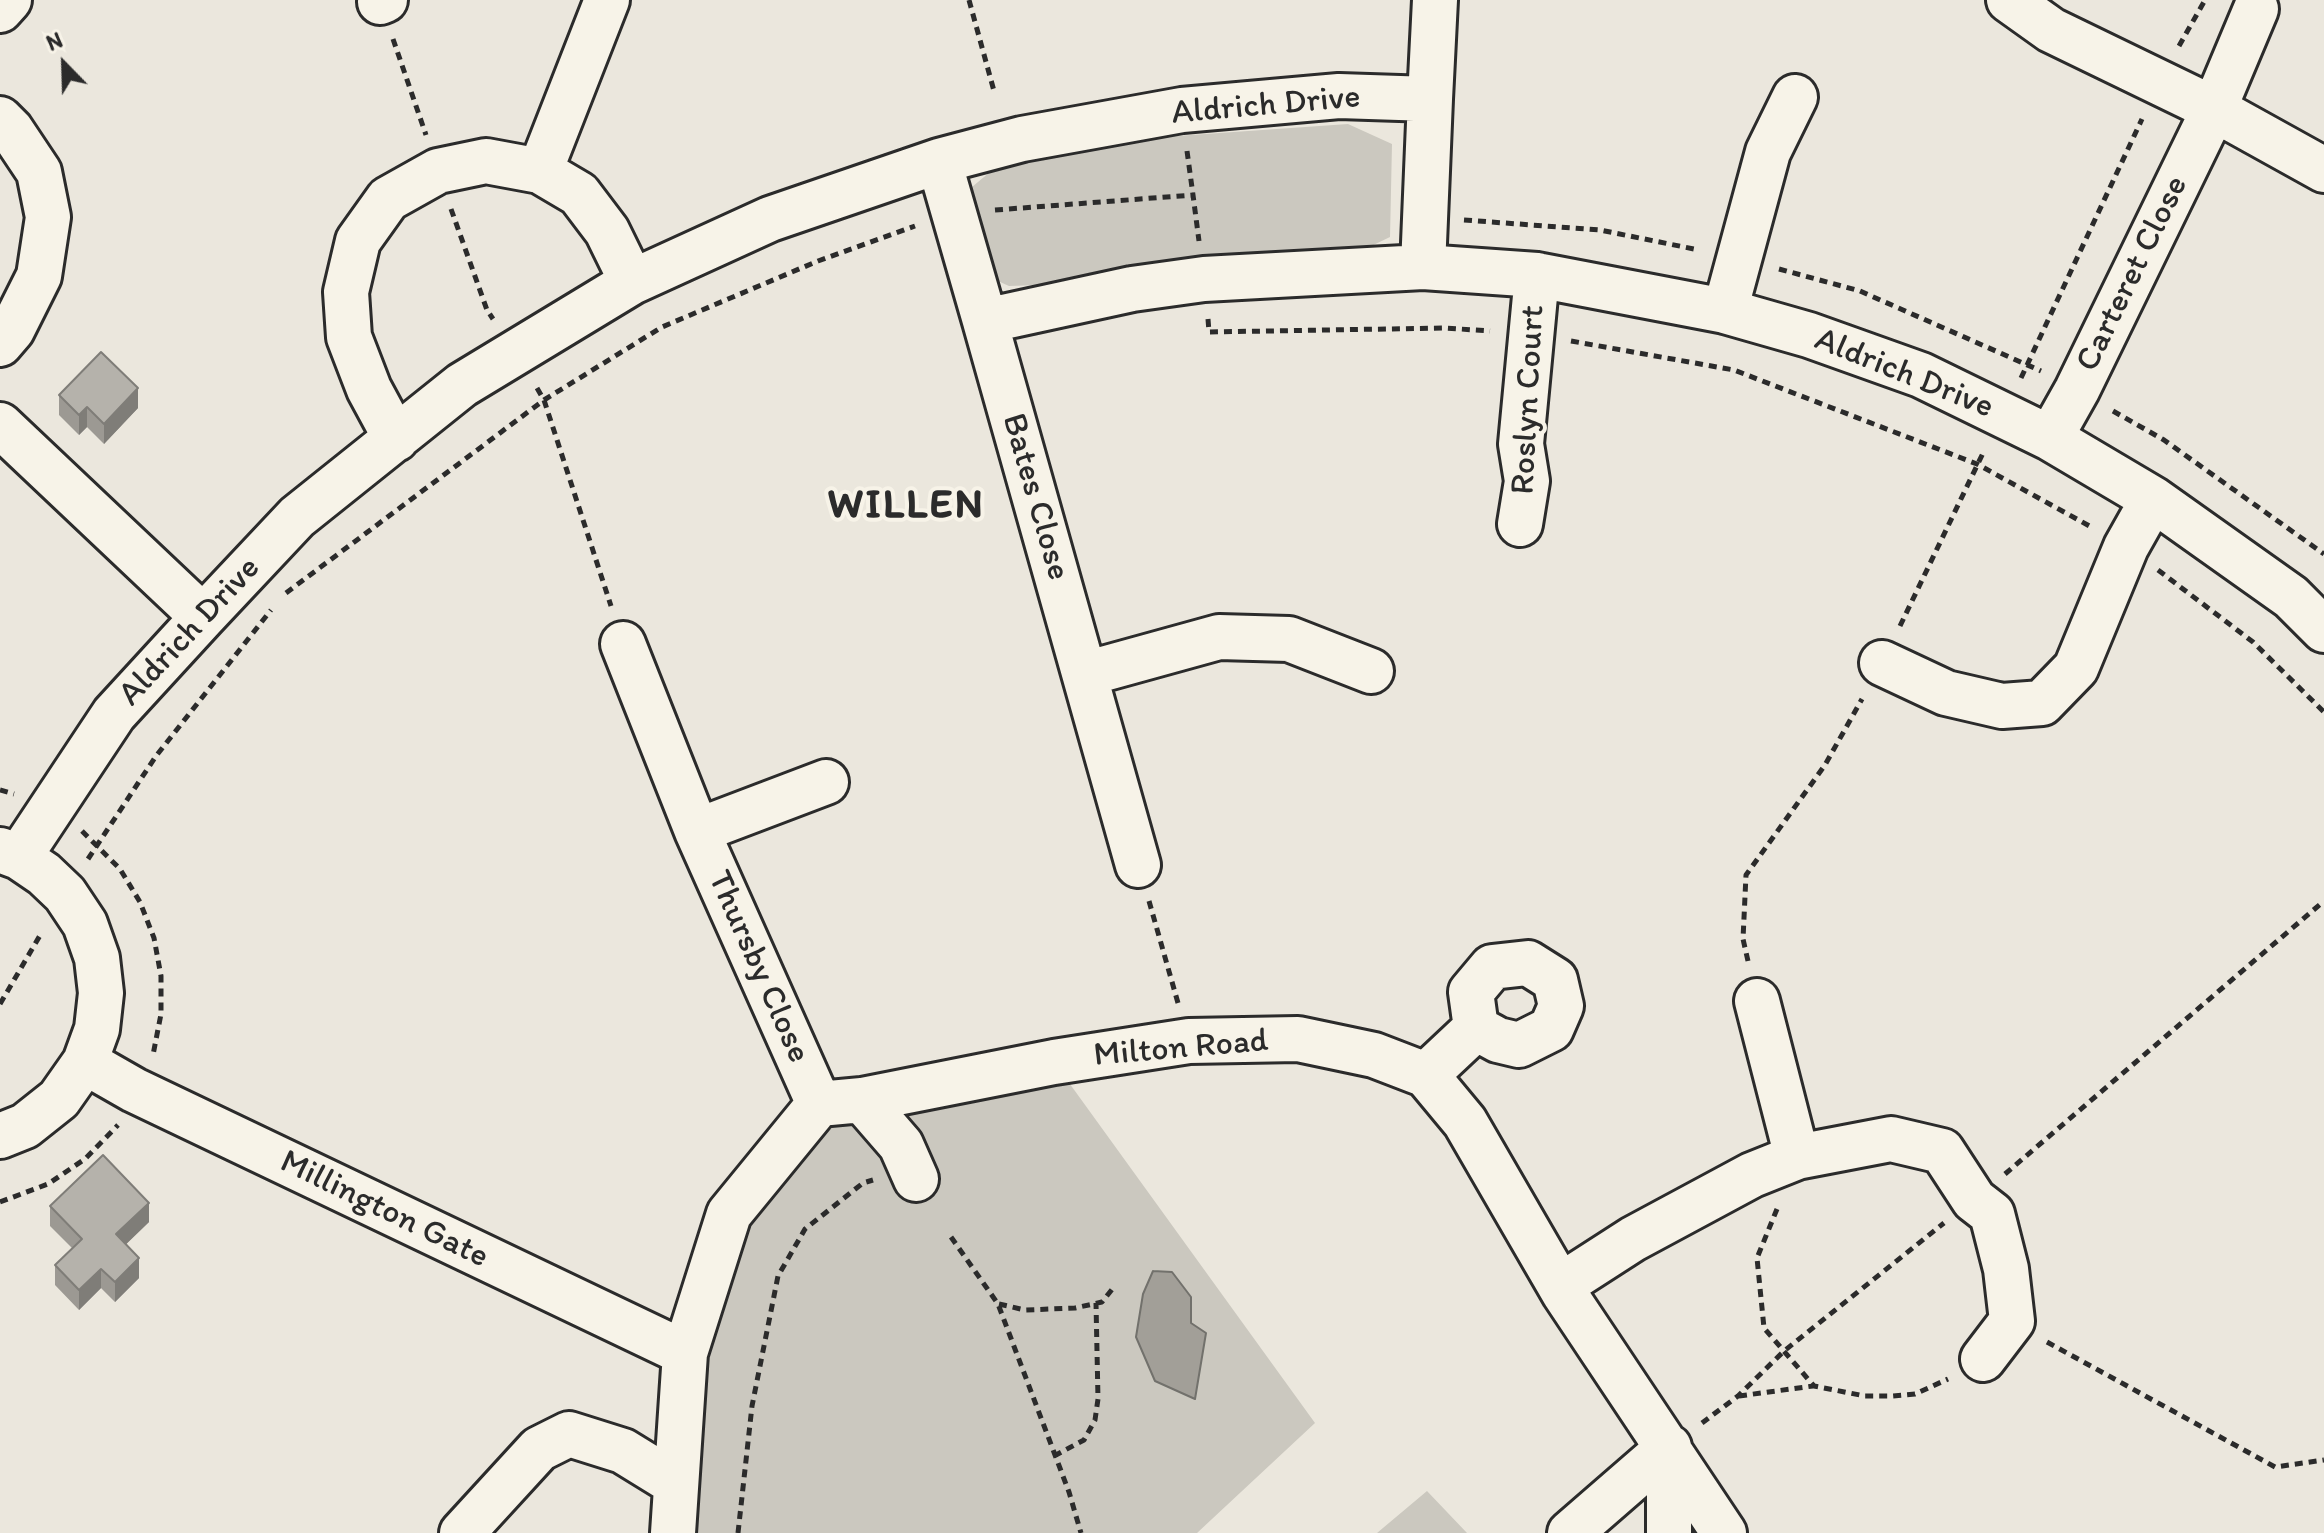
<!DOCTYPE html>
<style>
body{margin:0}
#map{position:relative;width:2324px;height:1533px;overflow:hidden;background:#ebe7dd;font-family:Itim,sans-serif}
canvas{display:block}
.north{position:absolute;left:24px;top:24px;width:80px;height:80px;-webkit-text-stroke:6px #f7f3e8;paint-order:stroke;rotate:337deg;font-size:22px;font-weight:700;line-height:32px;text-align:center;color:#2b2b2b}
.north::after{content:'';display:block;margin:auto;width:28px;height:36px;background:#2b2b2b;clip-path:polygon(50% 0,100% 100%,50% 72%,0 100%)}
</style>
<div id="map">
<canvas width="2324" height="1533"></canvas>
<div class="north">N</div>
</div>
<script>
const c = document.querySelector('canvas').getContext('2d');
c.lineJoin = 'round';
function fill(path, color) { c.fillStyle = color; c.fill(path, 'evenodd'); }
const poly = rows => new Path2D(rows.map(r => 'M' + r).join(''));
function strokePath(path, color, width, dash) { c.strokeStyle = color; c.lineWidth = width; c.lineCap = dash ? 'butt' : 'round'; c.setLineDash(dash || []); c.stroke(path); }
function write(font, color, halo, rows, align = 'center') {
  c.font = font + ' Itim,sans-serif'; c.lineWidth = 8; c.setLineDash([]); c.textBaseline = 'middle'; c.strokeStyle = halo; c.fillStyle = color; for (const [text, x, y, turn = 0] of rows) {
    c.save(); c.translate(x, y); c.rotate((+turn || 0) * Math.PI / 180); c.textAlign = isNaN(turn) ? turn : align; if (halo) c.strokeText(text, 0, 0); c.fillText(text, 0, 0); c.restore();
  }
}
fill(poly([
 [1348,124,1392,144,1390,237,1365,249,1158,266,1091,274,1041,285,1009,286,989,277,971,227,972,187,996,167,1148,138],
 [1054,1062,1315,1423,1197,1533,673,1533,729,1214,819,1104],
 [1427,1491,1467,1533,1377,1533]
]), '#cbc8bf');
const water = poly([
 [1153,1271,1172,1272,1191,1297,1191,1323,1206,1333,1195,1399,1155,1381,1136,1337,1143,1294,1153,1271]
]);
fill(water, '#a29f98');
strokePath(water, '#72716c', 2);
const minor = poly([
 [2009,0,2051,30,2214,109,2324,170],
 [380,2,385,0],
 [0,10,9,0],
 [1430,99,1435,0],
 [0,119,11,130,39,172,48,217,39,276,12,330,0,344],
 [939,161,1022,139,1182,110,1339,96,1430,99,1423,267],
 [540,171,607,0],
 [1725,311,1768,152,1795,97],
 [985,321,1138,865],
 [0,425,203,617],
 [2050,438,2077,390,2214,109,2256,9],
 [396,439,369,389,349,337,346,292,358,241,388,199,438,171,486,161,540,171,579,194,607,231,632,282],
 [1520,524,1527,481,1521,444,1537,275],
 [623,644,697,831,819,1104],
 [1882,663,1946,693,2002,706,2042,703,2076,668,2126,547,2153,499],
 [1085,674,1219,637,1289,639,1371,671],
 [697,831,826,782],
 [0,850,19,857,44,874,65,894,85,924,97,958,101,993,97,1029,85,1062,59,1099,25,1126,0,1136],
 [19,857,114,714,203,617,297,517,462,385,632,282,770,219,939,161,985,321,1132,289,1204,279,1423,267,1537,275,1725,311,1809,335,1921,375,2050,438,2153,499,2291,597,2324,630],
 [1757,1001,1797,1157],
 [85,1062,134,1090,685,1353],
 [1426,1075,1476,1028,1471,992,1492,967,1528,963,1555,980,1561,1006,1551,1029,1519,1045,1498,1040,1476,1028],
 [862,1100,901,1145,916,1179],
 [1560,1286,1633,1239,1752,1175,1797,1157,1891,1139,1942,1151,1974,1200,1992,1214,2006,1269,2012,1321,1983,1359],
 [462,1533,539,1449,569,1434,623,1451,675,1483],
 [673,1533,685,1353,729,1214,819,1104,862,1100,1054,1062,1189,1041,1298,1039,1374,1055,1426,1075,1465,1122,1564,1293,1724,1533],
 [1570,1533,1669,1447],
 [1669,1533,1669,1447]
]);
strokePath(minor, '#2b2b2b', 50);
strokePath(poly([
 [969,0,994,91],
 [393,39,426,135],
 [2179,46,2205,0],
 [1187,151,1193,195],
 [451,209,487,310,493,319],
 [995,210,1193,195,1199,241],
 [1464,220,1600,230,1699,250],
 [1779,269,1860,291,2041,371],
 [1208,319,1209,332,1445,328,1490,331],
 [1571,341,1734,370,1977,464,2093,528],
 [2021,378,2142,119],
 [537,388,544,400,611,606],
 [2113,411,2164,440,2324,554],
 [2158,570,2253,642,2324,712],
 [286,593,544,400,662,327,818,261,915,226],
 [1900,626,1984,451],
 [0,790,14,794],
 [82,831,120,869,140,902,154,938,161,976,161,1014,153,1055],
 [88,859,156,756,271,610],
 [1149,901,1178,1003],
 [1748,961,1743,939,1746,875,1825,765,1862,699],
 [0,1004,42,932],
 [2005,1174,2324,901],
 [0,1202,48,1184,85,1159,118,1125],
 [1777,1209,1757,1258,1764,1328,1814,1386,1865,1396,1892,1396,1915,1394,1948,1379],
 [951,1237,998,1304,1069,1492,1081,1533],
 [999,1304,1025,1310,1075,1308,1102,1302,1114,1287],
 [2047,1342,2275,1467,2324,1460],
 [1739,1396,1813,1386],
 [1702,1423,1738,1396,1784,1351,1944,1223],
 [1054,1456,1084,1440,1095,1420,1098,1399,1096,1303],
 [738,1533,752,1406,778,1276,805,1229,863,1183,873,1180]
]), '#2b2b2b', 5, [8, 6]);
strokePath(minor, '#f7f3e8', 44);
fill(poly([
 [59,395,138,408,104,444,87,427,79,435,59,415],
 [50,1206,149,1222,126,1244,139,1278,115,1302,101,1288,79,1310,55,1285,55,1265,72,1248,50,1226]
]), '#9c9993');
fill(poly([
 [138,388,138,408,104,444,104,424],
 [87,407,87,427,79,435,79,415],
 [149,1203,149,1222,116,1254,116,1234],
 [139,1258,139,1278,115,1302,115,1282],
 [101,1269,101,1288,79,1310,79,1290]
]), '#7f7d78');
const building = poly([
 [101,352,138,388,104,424,87,407,79,415,59,395,101,352],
 [103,1155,149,1203,116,1234,139,1258,115,1282,101,1269,79,1290,55,1265,82,1239,50,1206,103,1155]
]);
fill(building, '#b5b2ab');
strokePath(building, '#7f7d78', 2);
write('34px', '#2b2b2b', '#f7f3e8', [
 ["Aldrich Drive",1266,106,-5],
 ["Carteret Close",2133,274,-64],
 ["Aldrich Drive",1904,374,22],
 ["Roslyn Court",1529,400,-87],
 ["Bates Close",1035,497,74],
 ["Aldrich Drive",190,632,-47],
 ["Thursby Close",758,967,66],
 ["Milton Road",1181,1049,-5],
 ["Millington Gate",384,1210,26]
]);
c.letterSpacing = '2px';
write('bold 42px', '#2b2b2b', '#f7f3e8', [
 ["WILLEN",906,506]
]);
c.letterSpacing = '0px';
</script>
